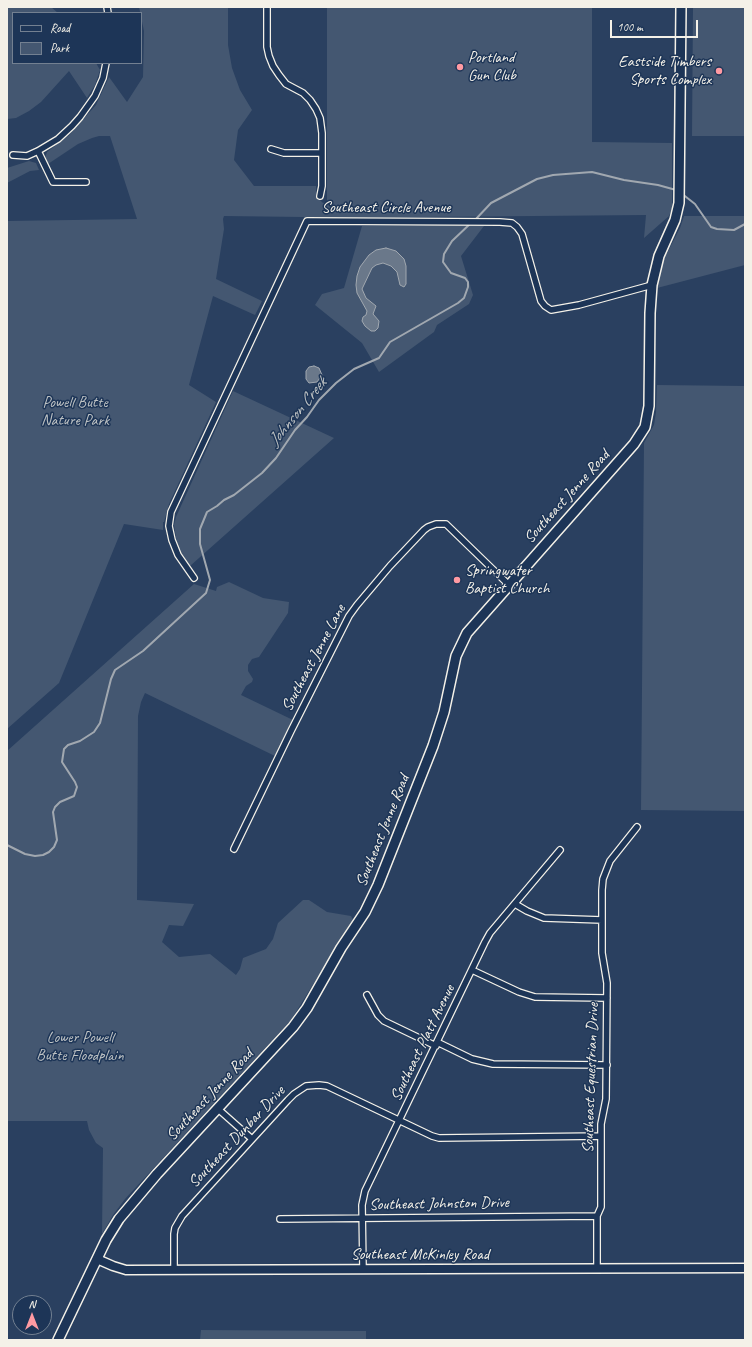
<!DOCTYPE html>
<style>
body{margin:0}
#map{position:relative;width:752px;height:1347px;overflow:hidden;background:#2a4060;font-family:Caveat,sans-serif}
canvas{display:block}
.frame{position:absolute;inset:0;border:8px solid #f4f1e8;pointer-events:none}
.legend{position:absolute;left:12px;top:12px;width:130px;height:52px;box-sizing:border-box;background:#1d3557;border:1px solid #738091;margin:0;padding:5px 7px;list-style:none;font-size:12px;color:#f4f1e8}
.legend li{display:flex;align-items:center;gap:8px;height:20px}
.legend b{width:20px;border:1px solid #738091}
.north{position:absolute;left:12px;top:1295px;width:40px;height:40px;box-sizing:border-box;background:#1d3557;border:1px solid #738091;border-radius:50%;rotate:0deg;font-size:11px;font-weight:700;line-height:16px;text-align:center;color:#f4f1e8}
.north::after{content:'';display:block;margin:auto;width:14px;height:18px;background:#ff9aa2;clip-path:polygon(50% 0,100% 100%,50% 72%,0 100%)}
.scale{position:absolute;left:610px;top:20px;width:88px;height:18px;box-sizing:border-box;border:2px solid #f4f1e8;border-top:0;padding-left:5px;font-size:12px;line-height:14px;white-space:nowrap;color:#f4f1e8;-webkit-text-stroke:3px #1d3557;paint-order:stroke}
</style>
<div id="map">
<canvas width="752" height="1347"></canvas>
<div class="frame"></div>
<ul class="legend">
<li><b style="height:5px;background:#1d3557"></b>Road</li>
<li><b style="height:11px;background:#445771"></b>Park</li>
</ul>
<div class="north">N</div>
<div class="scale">100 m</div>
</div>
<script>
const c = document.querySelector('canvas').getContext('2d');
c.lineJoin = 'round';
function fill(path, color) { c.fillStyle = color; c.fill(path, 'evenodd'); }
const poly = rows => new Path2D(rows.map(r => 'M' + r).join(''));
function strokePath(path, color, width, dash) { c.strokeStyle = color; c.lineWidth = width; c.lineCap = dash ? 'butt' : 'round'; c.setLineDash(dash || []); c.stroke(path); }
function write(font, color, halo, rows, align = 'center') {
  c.font = font + ' Caveat,sans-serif'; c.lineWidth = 3; c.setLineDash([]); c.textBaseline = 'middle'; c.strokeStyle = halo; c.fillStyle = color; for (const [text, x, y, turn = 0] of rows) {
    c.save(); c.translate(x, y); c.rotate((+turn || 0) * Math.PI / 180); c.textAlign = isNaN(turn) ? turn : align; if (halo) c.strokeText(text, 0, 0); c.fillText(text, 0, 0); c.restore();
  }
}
fill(poly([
 [7,7,51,7,58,13,13,13,13,63,96,63,100,70,95,85,87,98,69,71,41,102,29,111,16,118,7,119],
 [139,7,228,7,228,45,232,68,240,90,252,110,238,130,234,160,254,186,316,186,316,196,323,203,327,202,327,7,592,7,592,142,672,143,672,209,669,216,644,238,646,215,312,218,303,217,224,216,223,219,224,229,216,279,262,301,255,315,213,296,189,385,216,402,169,504,164,522,163,522,163,530,124,524,59,683,7,729,7,221,137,219,110,136,99,136,92,138,78,144,48,164,45,158,47,152,69,135,96,105,109,77,127,102,143,77,144,31],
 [693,7,745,7,745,136,692,136],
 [29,161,36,163,39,170,30,171,7,183,7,168],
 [684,216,745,216,745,265,657,288,662,263,680,228],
 [440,225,484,226,461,256,473,295,469,304,437,325,434,332,379,372,362,343,315,305,322,294,344,288,362,226],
 [657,385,745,386,745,811,641,810,644,443,654,425,656,412],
 [233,391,334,438,190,566,179,551,177,543,174,525,176,517],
 [229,582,263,598,289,602,288,613,259,657,252,659,248,665,248,671,253,679,252,682,246,686,241,695,293,720,275,756,145,693,141,702,138,716,137,900,194,904,183,926,169,925,162,942,179,957,210,954,236,975,240,969,243,958,266,949,273,939,278,923,303,900,309,900,327,912,351,916,353,920,291,1020,125,1199,113,1215,102,1234,103,1148,96,1143,89,1130,87,1121,7,1121,7,751,194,584,216,591,217,587],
 [201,1330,366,1331,366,1340,200,1340]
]), '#445771');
const water = poly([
 [386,248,396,251,404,259,406,266,406,284,404,287,400,285,397,272,391,266,383,263,376,265,372,268,362,289,366,298,376,306,373,314,379,321,378,328,375,331,371,331,365,326,362,321,363,317,366,315,367,311,357,293,356,285,357,276,360,267,369,255,376,250,386,248],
 [314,366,319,368,322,375,317,382,309,383,306,379,306,371,309,367,314,366]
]);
fill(water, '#6a788a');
strokePath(water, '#a1a8b0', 1);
strokePath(poly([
 [681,193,695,204,711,227,717,229,734,230,745,224],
 [475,220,491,203,537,179,553,175,592,172,624,180,658,185,676,190],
 [7,845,25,854,35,856,43,855,49,852,54,847,57,840,53,812,55,807,60,802,74,796,77,787,75,782,62,762,64,749,68,745,80,741,94,732,100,723,111,679,115,670,143,651,206,593,210,580,200,544,200,529,207,512,217,506,224,500,234,495,262,473,276,458,295,430,307,417,319,400,336,383,354,369,379,358,390,342,458,303,464,298,468,287,468,282,465,278,451,273,443,262,444,254,452,241,471,223]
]), '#a1a8b0', 2);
const street = poly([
 [107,7,108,13],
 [267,7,267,47,269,56,273,66,279,75,286,84,303,93,310,100,316,109,320,118,322,133,322,186,320,196],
 [271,149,284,153,322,153],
 [38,151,53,182,86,182],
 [13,155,27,156,38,151,58,139,72,126,80,117,95,96,103,78,106,63],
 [194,578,178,555,172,540,169,526,171,512,307,221,500,222,512,223,517,227,522,234,541,301,545,306,551,310,579,305,652,285],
 [234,849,291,731,349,616,357,605,390,566,424,530,428,527,436,524,446,524,509,585],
 [515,904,527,911,544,918,602,920],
 [472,970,519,992,535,997,607,998],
 [367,995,378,1015,384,1021,436,1046],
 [437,1042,472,1059,493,1064,607,1065],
 [217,1108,252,1139],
 [280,1219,597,1216],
 [597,1268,597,1216,601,1207,601,1124,606,1099,607,983,602,953,602,890,603,879,610,861,637,827],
 [363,1269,362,1205,365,1191,485,942,490,933,560,850],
 [174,1270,174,1234,175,1228,182,1216,288,1100,294,1094,306,1086,319,1085,327,1086,432,1136,439,1138,601,1136]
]);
const secondary = poly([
 [97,1259,113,1266,126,1270,745,1268]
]);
const primary = poly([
 [58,1340,106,1240,119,1219,157,1174,293,1027,307,1008,341,948,365,912,378,885,433,746,444,712,456,656,467,633,634,444,645,427,649,406,650,313,652,285,659,256,675,220,679,203,681,7]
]);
strokePath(street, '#f4f1e8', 8);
strokePath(secondary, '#f4f1e8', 11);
strokePath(primary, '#f4f1e8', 12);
strokePath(street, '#1d3557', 5.5);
strokePath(secondary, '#1d3557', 8);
strokePath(primary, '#1d3557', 9);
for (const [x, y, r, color] of [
 [460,67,4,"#ff9aa2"],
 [719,71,4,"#ff9aa2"],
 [457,580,4,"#ff9aa2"]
]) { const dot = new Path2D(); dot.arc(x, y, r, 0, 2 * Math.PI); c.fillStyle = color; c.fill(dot); strokePath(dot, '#1d3557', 1.5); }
write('16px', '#f4f1e8', '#1d3557', [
 ["Portland",468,58],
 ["Gun Club",468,76],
 ["Eastside Timbers",711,62,"right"],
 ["Sports Complex",711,80,"right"],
 ["Springwater",465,571],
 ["Baptist Church",465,589]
], 'left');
write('16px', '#f4f1e8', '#1d3557', [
 ["Southeast Circle Avenue",386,208],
 ["Southeast Jenne Road",567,497,-48],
 ["Southeast Jenne Lane",314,658,-62],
 ["Southeast Jenne Road",383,831,-68],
 ["Southeast Platt Avenue",423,1043,-64],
 ["Southeast Equestrian Drive",591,1078,-88],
 ["Southeast Jenne Road",210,1095,-47],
 ["Southeast Dunbar Drive",237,1137,-47],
 ["Southeast Johnston Drive",439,1204,-1],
 ["Southeast McKinley Road",420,1255]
]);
write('16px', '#bfc3c4', '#1d3557', [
 ["Powell Butte",75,403],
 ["Nature Park",75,421],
 ["Lower Powell",80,1038],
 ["Butte Floodplain",80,1056]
]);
write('italic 17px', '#bdc1c2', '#1d3557', [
 ["Johnson Creek",298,412,-51]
]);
</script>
